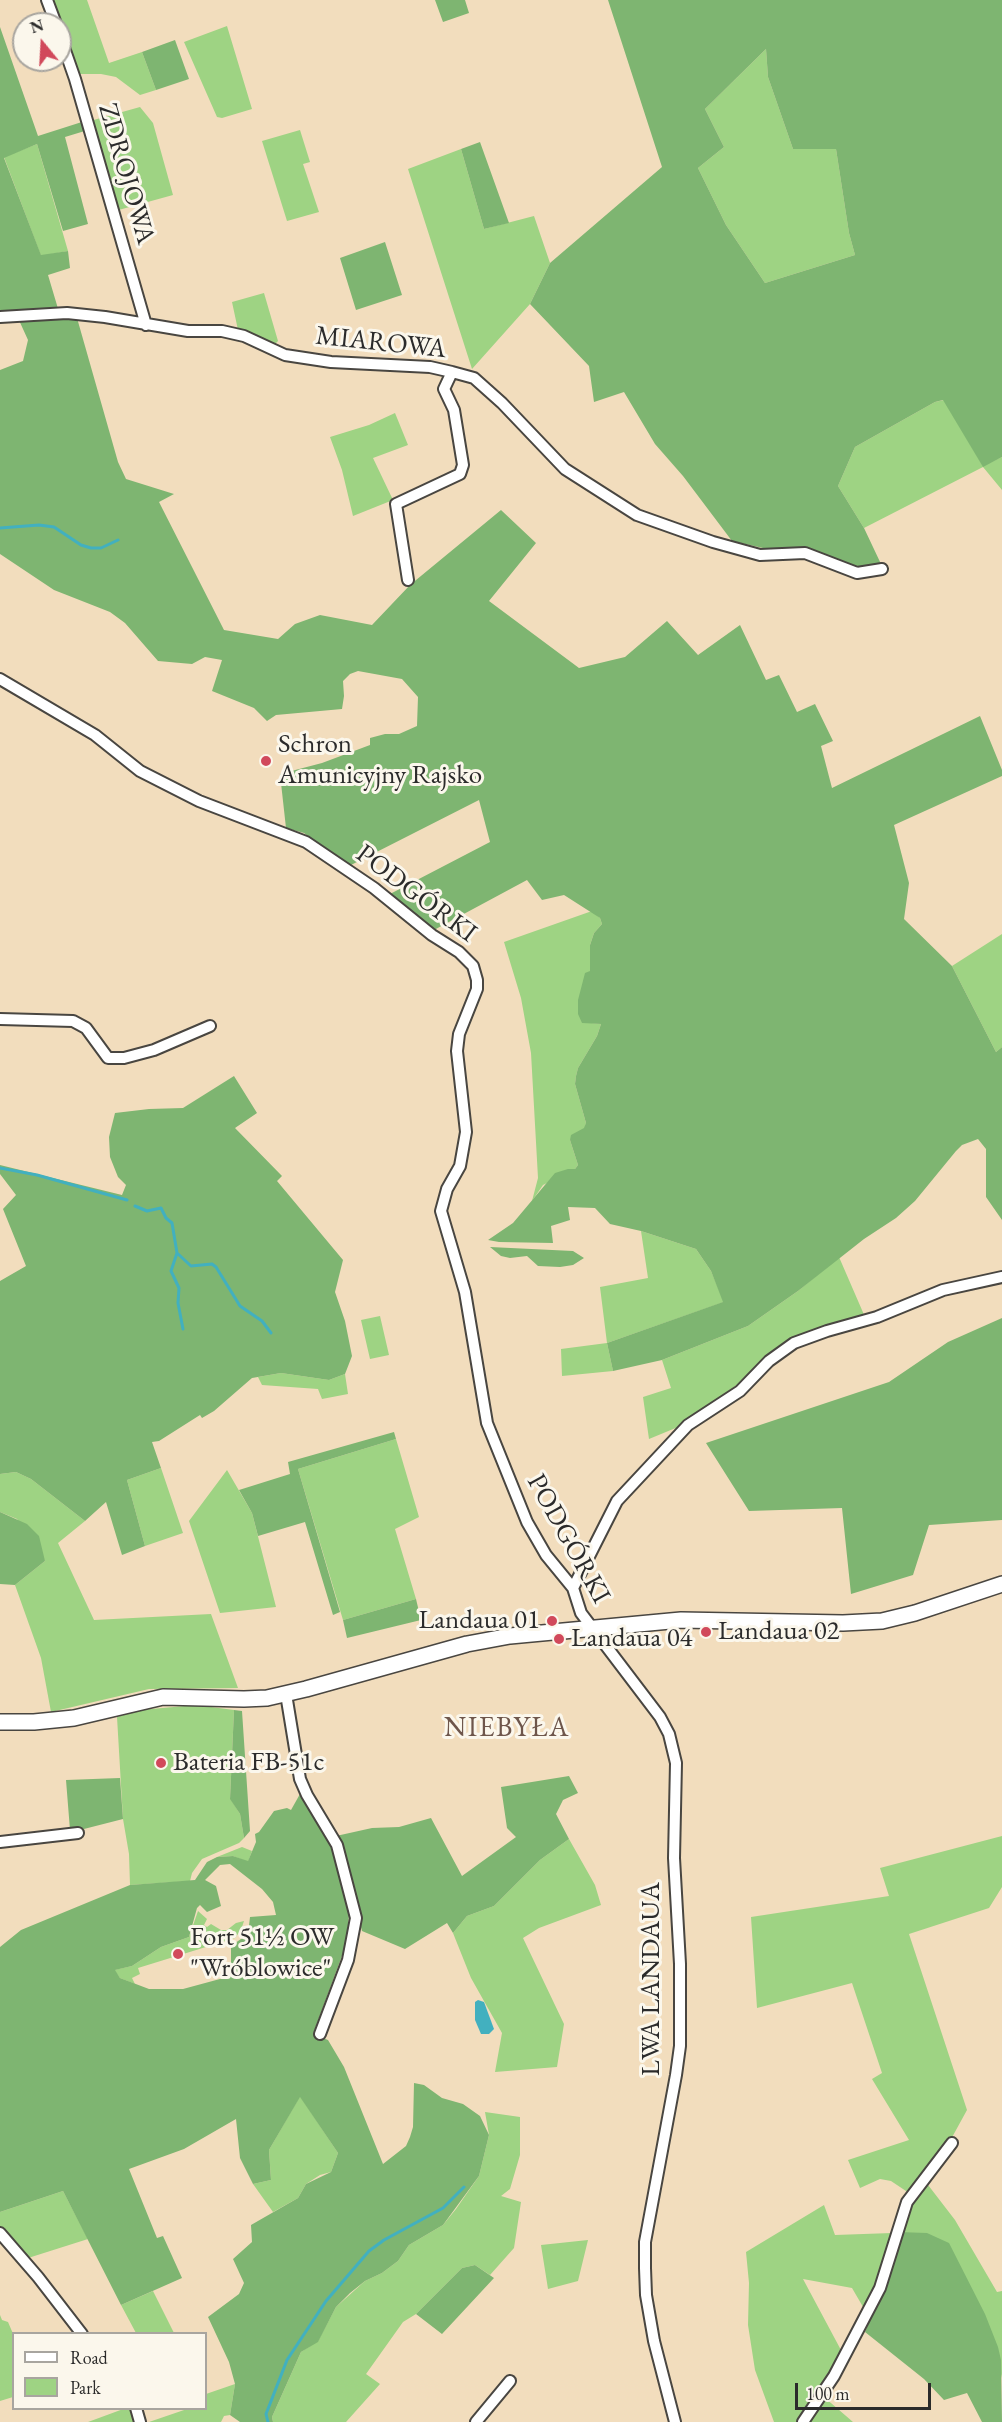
<!DOCTYPE html>
<meta charset="utf-8">
<style>
body{margin:0}
#map{position:relative;width:1002px;height:2422px;overflow:hidden;background:#f2ddbd;font-family:"EB Garamond",serif}
canvas{display:block}
.legend{position:absolute;left:12px;top:2332px;width:195px;height:78px;box-sizing:border-box;background:#fbf7ec;border:2px solid #a8a59f;margin:0;padding:8px 10px;list-style:none;font-size:18px;color:#2b2b2b}
.legend li{display:flex;align-items:center;gap:12px;height:30px}
.legend b{width:30px;border:2px solid #a8a59f}
.north{position:absolute;left:12px;top:12px;width:60px;height:60px;box-sizing:border-box;background:#fbf7ec;border:2px solid #a8a59f;border-radius:50%;rotate:342deg;font-size:16px;font-weight:700;line-height:24px;text-align:center;color:#2b2b2b}
.north::after{content:'';display:block;margin:auto;width:21px;height:27px;background:#d1495b;clip-path:polygon(50% 0,100% 100%,50% 72%,0 100%)}
.scale{position:absolute;left:795px;top:2383px;width:136px;height:27px;box-sizing:border-box;border:3px solid #2b2b2b;border-top:0;padding-left:8px;font-size:18px;line-height:21px;white-space:nowrap;color:#2b2b2b;-webkit-text-stroke:4px #fbf7ec;paint-order:stroke}
</style>
<div id="map">
<canvas width="1002" height="2422"></canvas>
<ul class="legend">
<li><b style="height:8px;background:#fff"></b>Road</li>
<li><b style="height:16px;background:#9ed383"></b>Park</li>
</ul>
<div class="north">N</div>
<div class="scale">100 m</div>
</div>
<script>
const c = document.querySelector('canvas').getContext('2d');
c.lineJoin = 'round';
function fill(path, color) { c.fillStyle = color; c.fill(path, 'evenodd'); }
const poly = rows => new Path2D(rows.map(r => 'M' + r).join(''));
function strokePath(path, color, width, dash) { c.strokeStyle = color; c.lineWidth = width; c.lineCap = dash ? 'butt' : 'round'; c.setLineDash(dash || []); c.stroke(path); }
function write(font, color, halo, rows, align = 'center') {
  c.font = font + ' "EB Garamond",serif'; c.lineWidth = 6; c.setLineDash([]); c.textBaseline = 'middle'; c.strokeStyle = halo; c.fillStyle = color; for (const [text, x, y, turn = 0] of rows) {
    c.save(); c.translate(x, y); c.rotate((+turn || 0) * Math.PI / 180); c.textAlign = isNaN(turn) ? turn : align; if (halo) c.strokeText(text, 0, 0); c.fillText(text, 0, 0); c.restore();
  }
}
fill(poly([
 [51,0,87,0,109,63,142,52,156,90,140,95,116,77,101,74,75,74],
 [227,26,252,109,222,118,217,117,184,42],
 [766,49,768,77,793,149,836,149,849,233,855,255,765,283,726,225,698,168,724,147,705,109],
 [140,107,153,123,173,195,115,211,90,121],
 [300,130,310,162,303,164,319,212,287,221,262,141],
 [37,144,68,251,41,256,4,157],
 [461,149,484,229,534,216,550,263,530,304,472,369,408,169],
 [264,293,278,341,275,344,238,330,232,302],
 [944,400,983,466,1002,457,1002,490,983,467,864,528,838,486,855,447,935,402],
 [395,413,408,445,373,458,393,500,353,516,342,470,330,437,369,425],
 [592,911,600,918,602,924,594,933,590,945,590,971,582,1022,601,1024,597,1036,578,1068,576,1076,575,1084,586,1123,585,1128,570,1140,578,1165,575,1169,543,1185,532,1201,538,1178,531,1053,521,998,504,942],
 [1002,934,1002,1047,996,1052,952,966],
 [641,1231,696,1249,711,1271,724,1302,607,1343,613,1371,562,1376,561,1349,607,1343,600,1287,648,1278],
 [839,1257,865,1317,812,1331,678,1427,649,1439,643,1397,671,1388,662,1360,748,1326,798,1291],
 [380,1316,389,1355,370,1359,361,1320],
 [281,1373,329,1380,345,1374,348,1394,322,1399,318,1389,262,1385,258,1377],
 [396,1439,419,1517,395,1529,416,1599,343,1620,298,1469],
 [161,1468,183,1533,145,1546,127,1480],
 [227,1470,252,1513,276,1607,220,1613,189,1521],
 [16,1472,31,1479,85,1521,58,1543,94,1620,211,1614,238,1688,149,1689,51,1712,41,1658,15,1585,45,1561,17,1519,0,1512,0,1474],
 [196,1705,234,1710,230,1798,240,1814,244,1838,239,1843,202,1859,192,1873,190,1881,130,1885,129,1854,123,1819,117,1717,140,1710],
 [1002,1836,1002,1887,989,1908,909,1934,967,2110,950,2141,920,2176,909,2193,891,2181,880,2179,860,2188,848,2160,909,2140,872,2079,882,2073,852,1983,757,2008,751,1917,889,1896,880,1868],
 [569,1839,595,1885,601,1905,539,1928,523,1938,564,2024,557,2067,495,2072,502,2033,471,1978,453,1933,467,1916,494,1906,540,1860],
 [242,1847,252,1851,248,1862,233,1856,217,1857],
 [198,1911,207,1919,204,1925,207,1927,211,1924,221,1930,227,1930,236,1923,244,1921,241,1930,235,1938,138,1968,140,1974,132,1978,135,1984,120,1978,114,1970,132,1966,161,1947,189,1937],
 [300,2096,338,2153,331,2172,320,2175,306,2184,298,2198,273,2212,253,2184,271,2180,269,2150],
 [485,2112,520,2117,520,2155,510,2189,501,2196,521,2202,514,2248,490,2275,475,2265,462,2268,416,2314,403,2322,366,2374,380,2384,346,2422,273,2422,272,2417,301,2352,318,2341,336,2307,365,2281,382,2273,398,2261,409,2245,443,2225,456,2209,479,2176,489,2135],
 [925,2181,955,2220,997,2292,1002,2291,1002,2378,1001,2374,898,2232,910,2203],
 [63,2191,88,2239,25,2259,0,2231,0,2212],
 [824,2205,835,2235,892,2233,866,2312,852,2288,803,2279,842,2352,800,2422,774,2422,755,2370,748,2325,749,2283,746,2252],
 [588,2240,578,2281,548,2289,541,2245],
 [153,2291,174,2333,136,2333,121,2305],
 [0,2315,2,2320,8,2322,14,2336,13,2397,0,2401],
 [235,2384,230,2415,224,2416,221,2422,149,2422,187,2409,206,2408,206,2394],
 [824,2397,853,2422,807,2422],
 [126,2408,133,2409,136,2422,88,2422]
]), '#9ed383');
fill(poly([
 [435,0,465,0,469,13,443,22],
 [608,0,1002,0,1002,457,983,467,943,400,935,402,855,447,838,486,864,528,881,564,861,568,835,561,809,550,763,548,732,541,683,476,655,444,624,392,594,402,589,366,530,304,550,263,662,167],
 [766,49,768,77,793,149,836,149,849,233,855,255,765,283,726,225,698,168,724,147,705,109],
 [0,27,38,136,85,121,88,130,65,137,88,224,63,231,37,144,4,158,41,255,68,251,70,268,48,275,59,312,0,314],
 [175,40,189,79,156,90,142,52],
 [480,142,509,223,484,229,461,149],
 [385,242,402,295,356,310,340,258],
 [18,318,77,318,118,462,126,479,174,494,159,502,224,630,278,639,295,624,320,615,372,625,410,585,501,510,536,543,489,601,579,668,625,657,667,621,698,655,740,625,766,680,779,675,797,712,815,704,833,741,821,746,832,788,980,716,1002,770,1002,776,894,825,909,883,904,919,952,966,996,1052,1002,1047,1002,1220,986,1197,986,1149,978,1139,962,1145,956,1151,915,1201,896,1218,864,1239,798,1291,748,1326,662,1360,613,1371,607,1343,723,1302,711,1271,696,1249,641,1231,610,1224,595,1208,568,1207,570,1220,551,1226,553,1243,499,1242,488,1240,513,1223,555,1173,568,1169,575,1169,578,1165,570,1140,571,1135,584,1128,586,1123,575,1084,576,1076,578,1068,597,1036,601,1024,582,1023,578,1014,578,1000,585,973,590,971,590,945,594,933,602,924,600,918,564,895,542,900,527,880,434,930,390,894,490,842,479,800,351,865,326,850,304,833,286,828,280,774,322,763,370,745,370,738,385,734,399,734,417,726,418,697,402,679,358,671,350,674,343,681,344,696,342,709,276,715,267,721,254,708,212,691,222,660,205,657,192,664,158,661,125,623,110,612,54,590,0,554,0,370,23,361,28,340],
 [234,1076,257,1113,235,1128,282,1176,277,1181,343,1260,335,1292,345,1321,352,1356,345,1374,329,1380,281,1373,252,1378,214,1411,202,1418,200,1415,159,1441,152,1442,161,1468,127,1480,145,1546,122,1555,106,1502,85,1521,31,1479,16,1472,0,1474,0,1281,26,1266,3,1209,16,1195,0,1174,0,1165,122,1195,126,1185,118,1177,110,1157,109,1137,115,1113,149,1109,183,1108],
 [490,1247,573,1251,584,1258,573,1265,560,1267,538,1266,527,1256,510,1258,501,1256],
 [1002,1318,1002,1520,929,1525,913,1575,851,1594,842,1508,749,1511,706,1443,889,1382,948,1342],
 [394,1432,396,1439,298,1469,340,1612,333,1615,305,1522,258,1536,252,1513,239,1490,290,1474,288,1462],
 [0,1512,27,1524,39,1536,45,1561,15,1585,0,1584],
 [416,1599,421,1620,347,1638,343,1620],
 [234,1710,242,1711,250,1831,244,1838,240,1814,230,1799],
 [569,1776,578,1793,563,1800,556,1814,569,1839,540,1860,494,1906,467,1916,453,1933,447,1923,405,1949,362,1931,340,1845,336,1836,372,1828,399,1827,431,1818,462,1876,516,1837,507,1828,501,1787],
 [120,1778,123,1819,80,1830,70,1830,66,1780],
 [300,1794,330,1838,349,1915,346,1945,313,2034,328,2040,344,2067,383,2164,406,2146,410,2137,413,2127,414,2083,424,2085,442,2098,463,2104,480,2116,489,2135,479,2176,443,2225,409,2245,398,2261,382,2273,365,2281,350,2293,336,2307,318,2342,301,2352,272,2417,273,2422,240,2422,230,2415,235,2384,229,2362,208,2317,239,2294,244,2283,233,2259,252,2242,251,2225,298,2198,306,2184,331,2172,338,2153,300,2097,269,2150,271,2180,253,2184,240,2158,236,2119,184,2149,129,2169,157,2238,163,2236,182,2278,121,2305,63,2191,0,2212,0,1947,21,1930,130,1885,195,1880,207,1862,217,1857,233,1856,248,1861,256,1842,255,1834,259,1832,274,1811,287,1808,291,1810],
 [230,1864,262,1889,273,1902,276,1915,250,1917,248,1934,231,1946,231,1976,183,1989,149,1989,120,1978,115,1970,132,1966,161,1947,189,1937,197,1908,200,1905,207,1912,221,1906,216,1886,205,1880,220,1865],
 [898,2232,927,2233,949,2243,985,2314,998,2347,1001,2360,1002,2422,982,2422,967,2393,944,2400,924,2379,865,2332,884,2287],
 [475,2265,494,2278,442,2334,416,2314,462,2268]
]), '#7eb571');
fill(poly([
 [478,2000,484,2002,494,2029,489,2034,481,2034,475,2020,475,2002]
]), '#42b0bf');
strokePath(poly([
 [0,528,39,525,54,527,81,545,91,548,101,548,118,540],
 [0,1168,37,1175,127,1200],
 [135,1206,147,1211,161,1208,166,1218,172,1223,177,1253,171,1271,179,1288,178,1303,183,1329],
 [177,1253,191,1266,212,1264,216,1267,240,1306,262,1321,271,1333],
 [268,2422,266,2414,287,2360,326,2301,369,2251,384,2240,443,2208,464,2187]
]), '#42b0bf', 3);
const street = poly([
 [47,0,56,24],
 [60,36,75,79,146,325],
 [0,317,67,313,105,317,188,331,222,331,244,336,285,355,331,362,430,367,452,372,474,378,502,403,565,469,637,515,713,542,760,555,805,553,857,573,882,569],
 [408,580,396,504,460,474,463,465,454,410,444,389,452,372],
 [0,679,95,735,140,771,199,801,306,842,374,888,432,935,459,952,473,966,477,980,477,989,459,1034,457,1051,466,1132,460,1166,447,1189,441,1211,465,1292,487,1423,527,1522,546,1555,573,1588,581,1613,660,1717,669,1734,676,1763,674,1858,680,1964,680,2046,676,2075,645,2242,645,2268,646,2295,654,2341,675,2422],
 [0,1019,73,1021,86,1028,108,1058,124,1058,154,1050,210,1026],
 [573,1588,617,1501,688,1425,740,1391,769,1361,794,1343,827,1331,877,1317,943,1290,1002,1277],
 [286,1694,300,1779,307,1795,337,1845,356,1918,348,1960,320,2034],
 [0,1842,78,1833],
 [0,2233,38,2277,82,2334],
 [136,2408,140,2422],
 [476,2422,510,2381],
 [803,2422,834,2376,880,2288,907,2202,952,2143]
]);
const secondary = poly([
 [0,1722,34,1722,74,1718,163,1697,244,1699,267,1698,306,1689,467,1644,510,1636,681,1620,843,1623,882,1621,915,1613,1002,1584]
]);
strokePath(street, '#494641', 14);
strokePath(secondary, '#494641', 18);
strokePath(street, '#fff', 10);
strokePath(secondary, '#fff', 15);
for (const [x, y, r, color] of [
 [266,761,6,"#d1495b"],
 [552,1621,6,"#d1495b"],
 [706,1632,6,"#d1495b"],
 [559,1639,6,"#d1495b"],
 [161,1763,6,"#d1495b"],
 [178,1954,6,"#d1495b"]
]) { const dot = new Path2D(); dot.arc(x, y, r, 0, 2 * Math.PI); c.fillStyle = color; c.fill(dot); strokePath(dot, '#fbf7ec', 2); }
write('27px', '#2b2b2b', '#fbf7ec', [
 ["ZDROJOWA",126,174,74],
 ["MIAROWA",381,343,6],
 ["PODGÓRKI",416,894,37],
 ["PODGÓRKI",568,1539,61],
 ["LWA LANDAUA",652,1979,-90]
]);
write('27px', '#2b2b2b', '#fbf7ec', [
 ["Schron",278,745],
 ["Amunicyjny Rajsko",278,776],
 ["Landaua 01",540,1621,"right"],
 ["Landaua 02",718,1632],
 ["Landaua 04",571,1639],
 ["Bateria FB-51c",173,1763],
 ["Fort 51½ OW",190,1938],
 ["\"Wróblowice\"",190,1969]
], 'left');
c.letterSpacing = '1.5px';
write('28px', '#6e564b', '#fbf7ec', [
 ["NIEBYŁA",507,1728]
]);
c.letterSpacing = '0px';
</script>
